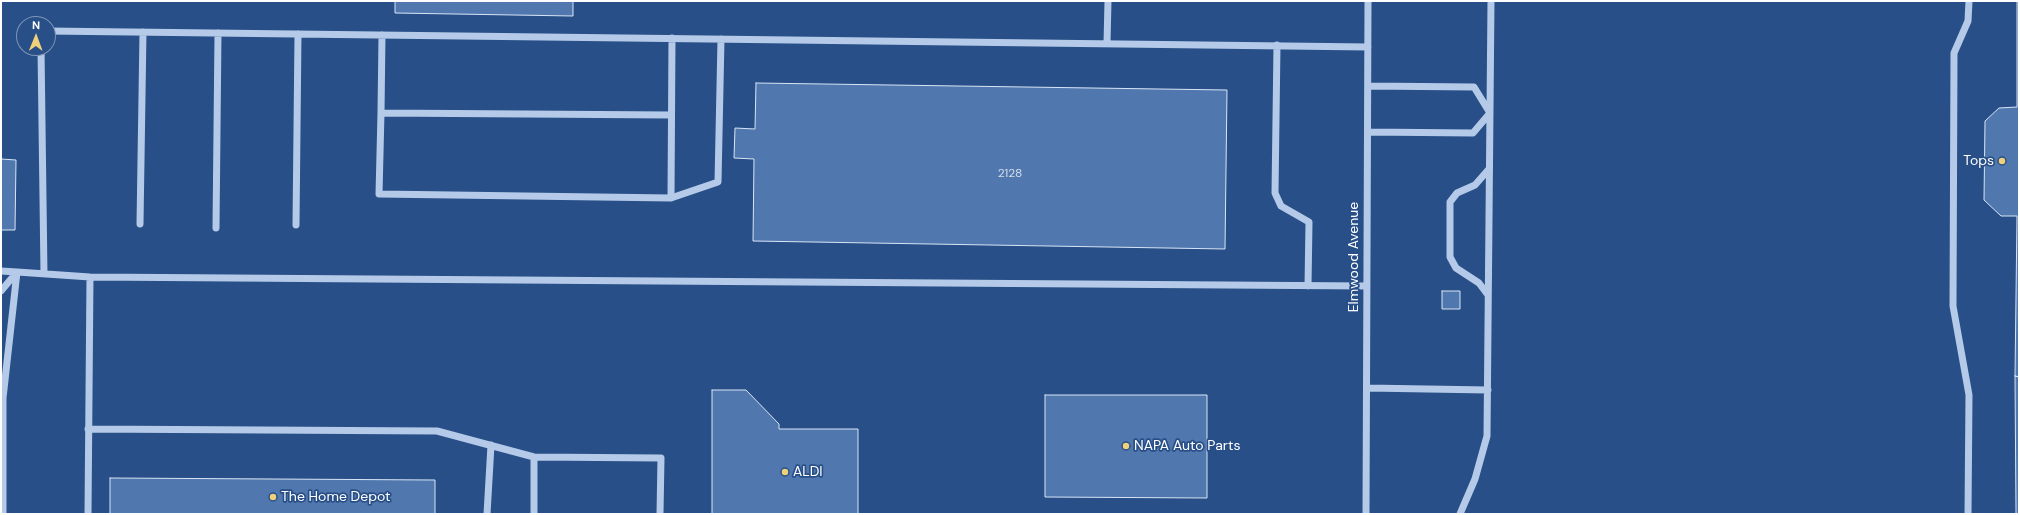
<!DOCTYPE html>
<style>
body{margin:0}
#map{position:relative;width:2020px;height:515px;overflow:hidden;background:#284f87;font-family:"DM Sans",sans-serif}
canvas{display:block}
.frame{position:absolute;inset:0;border:2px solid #fff;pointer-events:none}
.north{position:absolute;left:16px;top:16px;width:40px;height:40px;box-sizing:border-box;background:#284f87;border:1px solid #7e95b7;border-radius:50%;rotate:1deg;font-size:11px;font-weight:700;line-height:16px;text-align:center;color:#fff}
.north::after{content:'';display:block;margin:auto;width:14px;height:18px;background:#efd17b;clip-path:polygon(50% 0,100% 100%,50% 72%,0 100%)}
</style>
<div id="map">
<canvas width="2020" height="515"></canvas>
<div class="frame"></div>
<div class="north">N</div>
</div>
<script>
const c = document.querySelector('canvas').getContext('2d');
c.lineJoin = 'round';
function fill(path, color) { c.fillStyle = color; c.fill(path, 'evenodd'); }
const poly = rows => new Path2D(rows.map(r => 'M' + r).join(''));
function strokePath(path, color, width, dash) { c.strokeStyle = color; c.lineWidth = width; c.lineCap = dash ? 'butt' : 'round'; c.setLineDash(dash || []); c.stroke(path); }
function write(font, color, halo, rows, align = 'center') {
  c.font = font + ' "DM Sans",sans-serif'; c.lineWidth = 3.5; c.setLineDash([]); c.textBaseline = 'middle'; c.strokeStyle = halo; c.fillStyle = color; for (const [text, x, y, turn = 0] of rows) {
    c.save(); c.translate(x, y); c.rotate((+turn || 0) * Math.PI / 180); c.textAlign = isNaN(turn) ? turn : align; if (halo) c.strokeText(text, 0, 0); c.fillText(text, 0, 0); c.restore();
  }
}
const building = poly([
 [395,1,573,1,573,16,395,13,395,1],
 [2017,1,2019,1,2019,377,2015,376,2017,216,2001,216,1984,200,1985,121,1999,108,2017,107,2017,1],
 [756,83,1227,90,1225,249,753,241,754,159,734,158,735,128,755,129,756,83],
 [1,159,16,160,15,230,1,230,1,159],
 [1442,291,1460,291,1460,309,1442,309,1442,291],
 [2015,376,2019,377,2019,514,2016,514,2015,376],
 [712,390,746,390,779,424,779,429,858,429,858,514,712,514,712,390],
 [1045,395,1207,395,1207,498,1045,497,1045,395],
 [110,478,435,480,435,514,110,514,110,478]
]);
fill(building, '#5178ae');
strokePath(building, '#d8e5f6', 1);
strokePath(poly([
 [48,31,1368,47],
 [1107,43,1108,1],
 [1277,45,1275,193,1281,206,1309,222,1308,286],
 [41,48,44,274],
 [381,113,382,35],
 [671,115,381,113,379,194,671,198,672,38],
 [1368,132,1473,133,1490,113,1474,87,1368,86],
 [671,198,718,182,721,39],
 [140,224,143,32],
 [296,225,298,34],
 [216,228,218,33],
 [1,271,17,272,3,398,3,514],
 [1,291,17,272,90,277,1367,286],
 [1488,295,1479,283,1456,268,1450,257,1450,202,1457,193,1475,185,1489,169],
 [1367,388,1488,390],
 [88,429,437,431,534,457,661,458,660,514],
 [534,457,534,514],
 [88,514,90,277],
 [487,514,491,445],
 [1366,514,1368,1],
 [1460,514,1475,479,1487,436,1491,1],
 [1968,514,1969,395,1953,306,1954,53,1968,21,1969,1]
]), '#b4cae8', 7);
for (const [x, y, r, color] of [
 [2002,161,4,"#efd17b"],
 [1126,446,4,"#efd17b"],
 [785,472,4,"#efd17b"],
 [273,497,4,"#efd17b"]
]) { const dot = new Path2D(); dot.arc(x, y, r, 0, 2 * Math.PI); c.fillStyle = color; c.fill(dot); strokePath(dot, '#284f87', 1.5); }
write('12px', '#d4ddeb', null, [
 ["2128",1010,174]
]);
write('14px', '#fff', '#284f87', [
 ["Tops",1994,161,"right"],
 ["NAPA Auto Parts",1134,446],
 ["ALDI",793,472],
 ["The Home Depot",281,497]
], 'left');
write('14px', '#fff', '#284f87', [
 ["Elmwood Avenue",1354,257,-90]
]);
</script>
